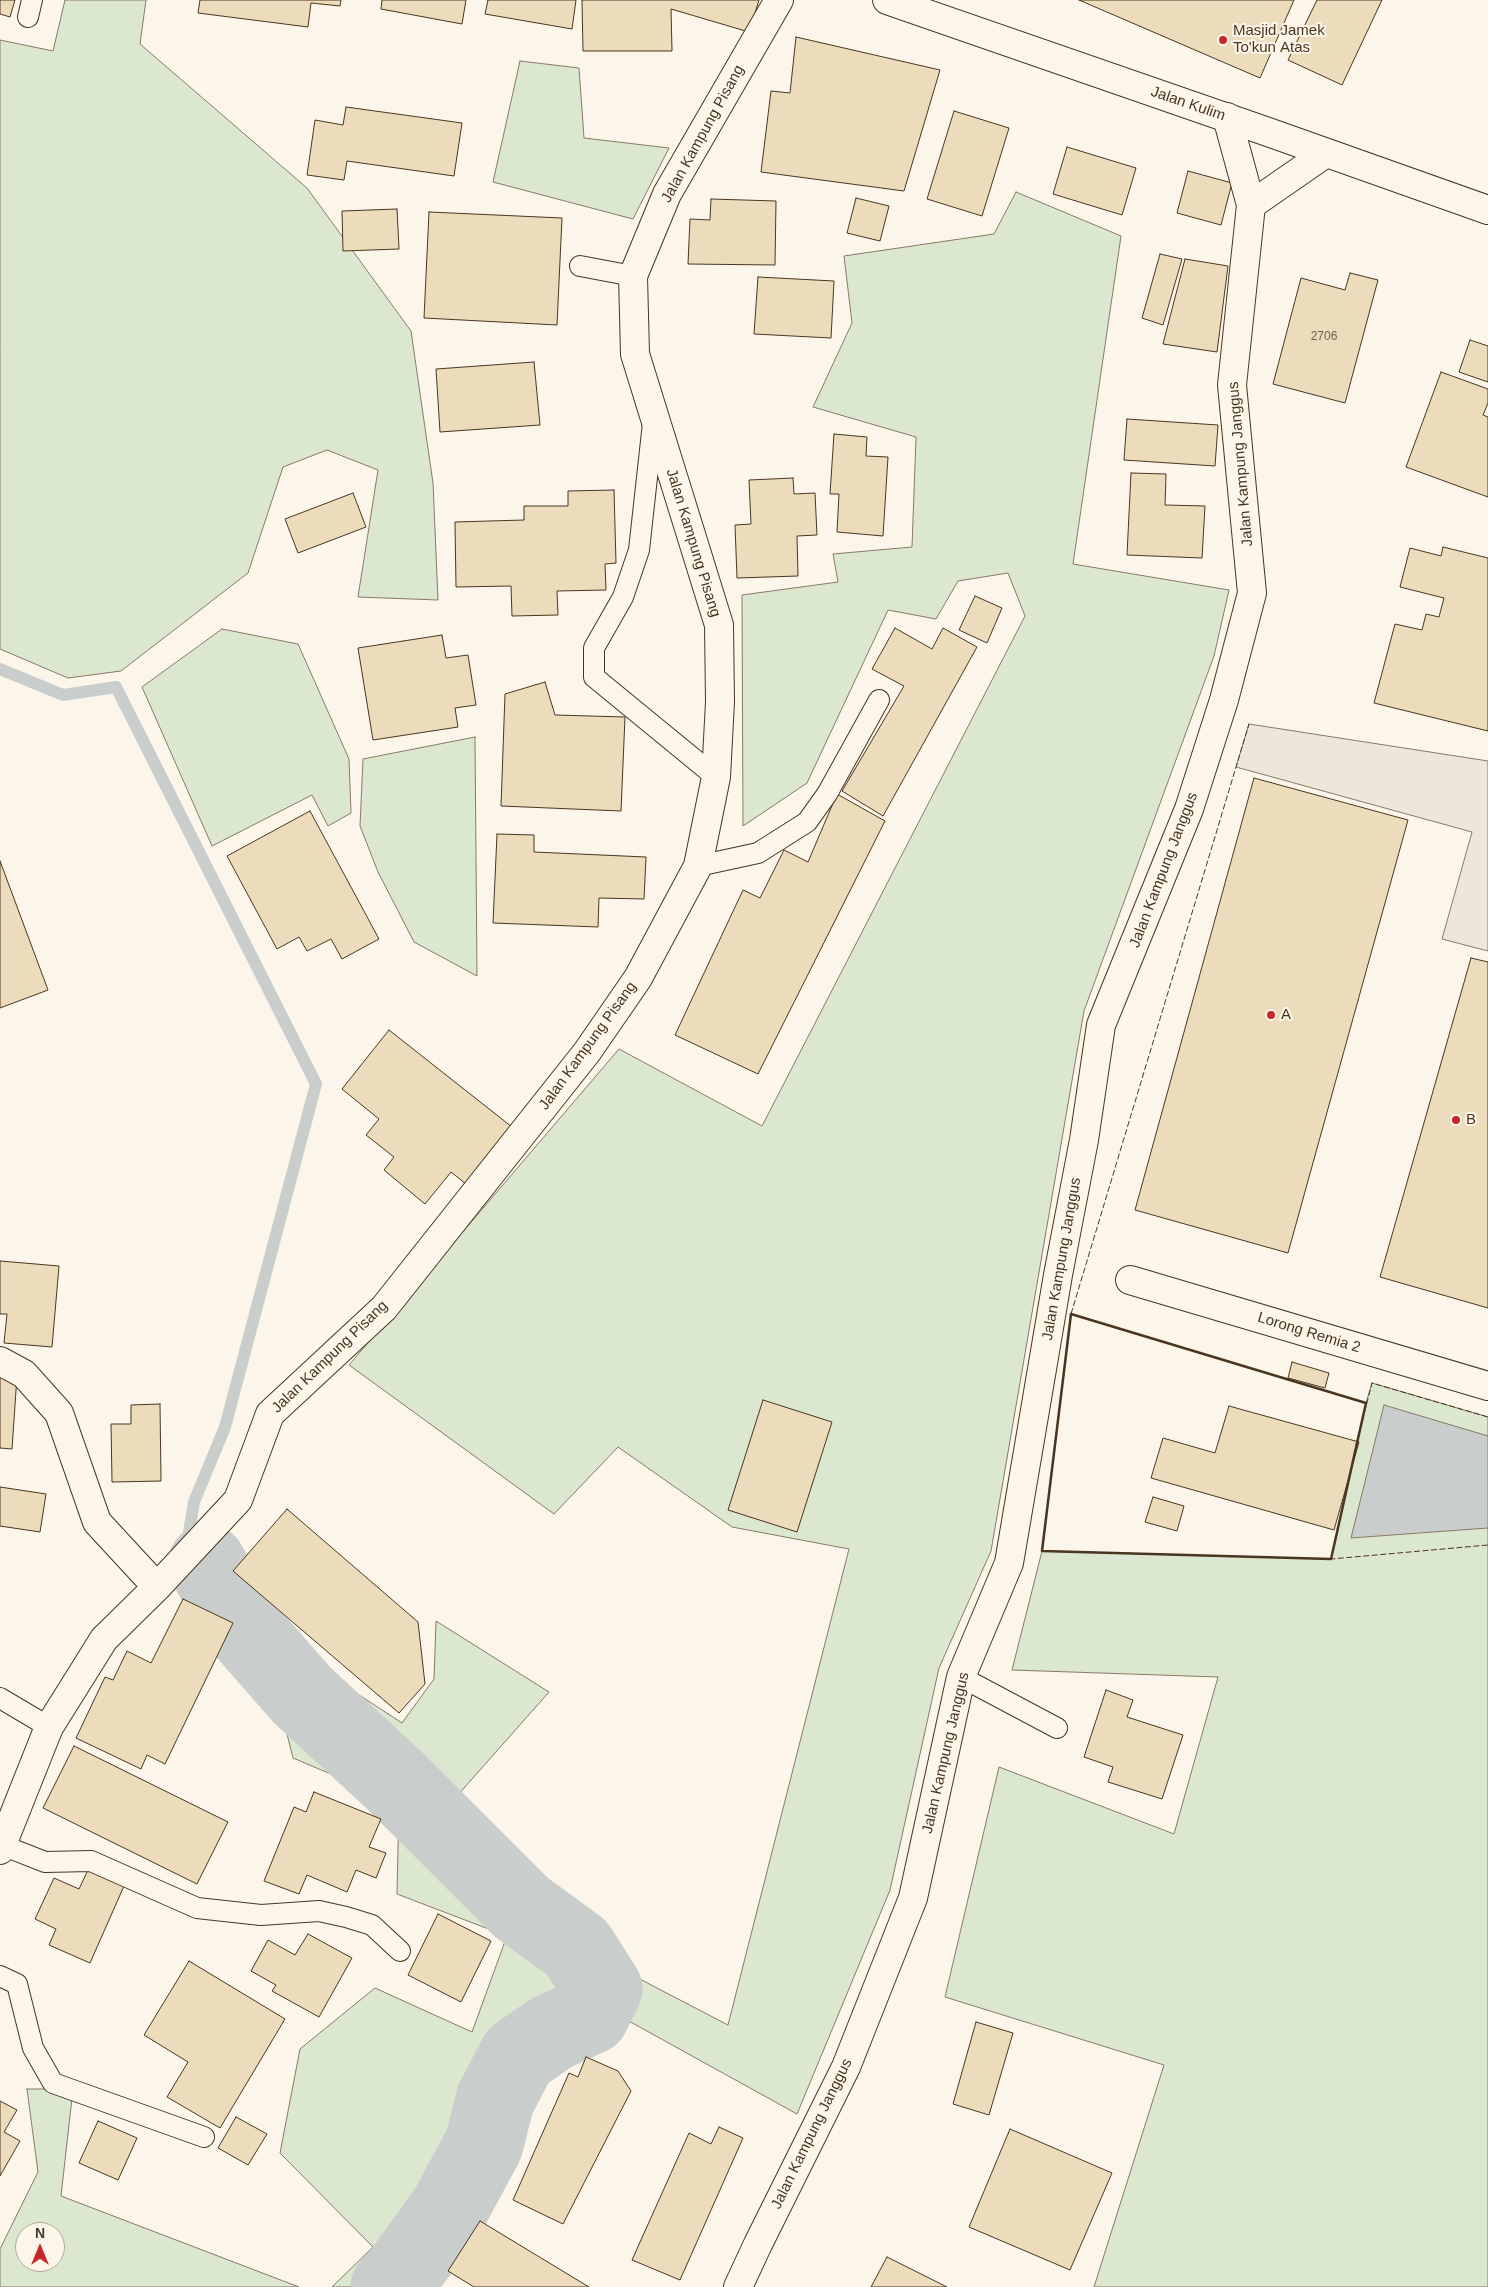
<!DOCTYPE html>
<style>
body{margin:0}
#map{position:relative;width:1488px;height:2287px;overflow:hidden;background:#fbf6e9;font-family:Arial,sans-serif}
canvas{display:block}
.north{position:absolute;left:15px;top:2222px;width:50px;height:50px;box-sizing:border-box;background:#fbf6e9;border:1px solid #b4a999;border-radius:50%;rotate:0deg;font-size:14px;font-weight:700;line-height:20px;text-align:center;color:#4a3520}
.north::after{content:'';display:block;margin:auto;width:18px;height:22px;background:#c62828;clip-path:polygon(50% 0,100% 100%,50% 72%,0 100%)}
</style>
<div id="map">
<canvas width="1488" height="2287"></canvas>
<div class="north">N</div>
</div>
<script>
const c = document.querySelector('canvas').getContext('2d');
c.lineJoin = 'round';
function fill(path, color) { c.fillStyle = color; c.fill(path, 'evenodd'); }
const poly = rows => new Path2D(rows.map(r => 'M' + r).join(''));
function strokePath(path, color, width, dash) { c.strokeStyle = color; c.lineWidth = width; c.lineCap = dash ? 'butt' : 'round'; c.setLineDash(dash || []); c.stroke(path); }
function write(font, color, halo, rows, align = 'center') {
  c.font = font + ' Arial,sans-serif'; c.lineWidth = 4; c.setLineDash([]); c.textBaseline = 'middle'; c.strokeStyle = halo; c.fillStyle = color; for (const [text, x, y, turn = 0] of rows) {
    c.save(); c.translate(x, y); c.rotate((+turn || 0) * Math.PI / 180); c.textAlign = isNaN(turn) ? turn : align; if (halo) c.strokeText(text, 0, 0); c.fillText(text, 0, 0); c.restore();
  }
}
const green = poly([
 [65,0,146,0,140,44,307,188,411,331,433,483,438,600,358,597,378,470,327,450,283,467,248,573,121,671,68,678,0,649,0,40,53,51,65,0],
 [520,61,579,68,584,138,669,148,633,219,493,182,520,61],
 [1016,192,1121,236,1073,564,1229,590,1214,656,1084,1011,991,1551,939,1668,890,1890,797,2114,627,2020,544,2078,444,2270,426,2287,332,2287,373,2247,280,2153,300,2049,375,1988,472,2032,507,1936,397,1894,399,1803,293,1758,286,1730,255,1683,257,1628,402,1723,434,1679,436,1621,549,1692,449,1805,609,1963,728,2025,849,1549,732,1527,618,1447,554,1514,349,1365,619,1049,762,1126,1025,616,1008,573,958,581,936,619,888,610,807,783,743,826,742,595,838,582,833,554,912,547,916,437,813,407,852,323,844,256,994,234,1016,192],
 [222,629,298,644,349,759,351,813,328,826,312,795,212,846,142,687,222,629],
 [475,737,477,976,414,942,378,872,360,826,363,759,475,737],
 [1372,1383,1488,1417,1488,2287,1094,2287,1164,2065,945,1997,999,1767,1174,1834,1218,1677,1012,1670,1042,1551,1331,1559,1366,1403,1372,1383],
 [27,2089,73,2089,61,2196,299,2287,0,2287,0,2249,38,2172,27,2089],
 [25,2232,55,2232,55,2262,25,2262,25,2232]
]);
fill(green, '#dce7d0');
strokePath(green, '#887966', 1);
const parking = poly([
 [1249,724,1488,761,1488,951,1442,939,1472,832,1236,767,1249,724]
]);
fill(parking, '#ede7d9');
strokePath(parking, '#887966', 1);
const water = poly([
 [1384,1405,1488,1436,1488,1528,1351,1538,1384,1405]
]);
fill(water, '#c9cecd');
strokePath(water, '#887966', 1);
strokePath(poly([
 [0,669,63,695,116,687,316,1084,225,1427,194,1502,189,1532]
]), '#c9cecd', 12);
strokePath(poly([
 [207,1564,239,1623,302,1695,394,1780,521,1907,577,1948,603,1989,590,2015,551,2033,518,2056,495,2100,484,2144,449,2209,402,2274,390,2287]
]), '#c9cecd', 79);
const building = poly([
 [0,0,15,0,10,17,0,14,0,0],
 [200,0,341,0,340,6,311,3,308,27,198,13,200,0],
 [382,0,466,0,462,24,381,9,382,0],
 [488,0,576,0,572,29,485,14,488,0],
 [582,0,759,0,749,32,671,9,672,51,583,51,582,0],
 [1079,0,1294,0,1260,78,1079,0],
 [1317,0,1382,0,1342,85,1288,60,1317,0],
 [796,37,940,70,904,191,761,172,771,91,790,93,796,37],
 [346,107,462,123,454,176,347,161,344,180,307,175,315,120,343,125,346,107],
 [954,111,1009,128,982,216,927,199,954,111],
 [1067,147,1136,168,1122,215,1053,194,1067,147],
 [1188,171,1232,183,1221,225,1177,213,1188,171],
 [856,198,889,206,880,241,847,233,856,198],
 [711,199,776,201,775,265,688,264,690,219,710,220,711,199],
 [397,209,399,249,343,251,342,211,397,209],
 [429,212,562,218,557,325,424,318,429,212],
 [1160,254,1182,259,1163,325,1142,318,1160,254],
 [1185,259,1228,266,1217,352,1163,344,1185,259],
 [1350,273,1378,280,1345,403,1273,384,1301,278,1345,290,1350,273],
 [758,277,834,281,831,338,754,334,758,277],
 [1470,340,1488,346,1488,382,1459,372,1470,340],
 [534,362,540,425,440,432,436,369,534,362],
 [1441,372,1488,389,1488,403,1483,415,1488,417,1488,497,1406,467,1441,372],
 [1127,419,1218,425,1215,466,1124,460,1127,419],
 [834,434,867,437,866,456,888,457,883,536,837,532,839,494,830,494,834,434],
 [1131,473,1166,474,1165,505,1205,506,1202,558,1127,555,1131,473],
 [793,478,794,494,815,493,817,535,797,536,798,576,737,578,735,525,751,524,749,480,793,478],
 [614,490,616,563,605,564,606,590,557,591,558,615,512,616,511,586,456,587,455,522,524,520,524,506,568,506,568,491,614,490],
 [353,493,366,527,298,553,285,519,353,493],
 [1443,547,1488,558,1488,731,1374,703,1395,624,1422,630,1426,614,1439,617,1444,598,1400,587,1410,548,1441,556,1443,547],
 [975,596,1002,608,987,643,959,630,975,596],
 [895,628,932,649,943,628,977,647,883,816,842,791,904,686,872,669,895,628],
 [442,635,446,658,468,655,476,705,455,708,458,727,373,740,358,648,442,635],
 [545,682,555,715,625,717,621,811,501,806,505,694,545,682],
 [1254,778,1408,820,1288,1253,1135,1210,1254,778],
 [837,794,885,821,758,1074,675,1035,743,890,760,898,784,850,808,862,837,794],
 [310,811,379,939,342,959,331,939,307,951,299,937,277,949,227,856,310,811],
 [497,834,534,835,534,852,646,857,644,899,599,898,598,927,493,923,497,834],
 [0,861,48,990,0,1008,0,861],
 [1471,958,1488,962,1488,1308,1380,1277,1471,958],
 [389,1030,512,1127,466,1184,451,1172,425,1204,384,1170,394,1157,366,1135,379,1119,342,1089,389,1030],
 [0,1261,59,1266,52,1347,4,1343,7,1314,0,1314,0,1261],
 [1292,1362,1329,1373,1325,1388,1288,1378,1292,1362],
 [0,1375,17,1376,12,1449,0,1448,0,1375],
 [763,1400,832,1422,797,1532,728,1510,763,1400],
 [160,1404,161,1481,112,1482,111,1424,131,1424,131,1405,160,1404],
 [1229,1406,1359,1442,1334,1530,1151,1478,1163,1438,1215,1453,1229,1406],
 [0,1487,46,1494,40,1532,0,1526,0,1487],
 [1153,1497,1184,1506,1177,1531,1145,1522,1153,1497],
 [287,1509,418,1622,425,1684,399,1713,233,1571,287,1509],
 [183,1599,233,1623,165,1764,147,1755,141,1769,76,1738,105,1677,113,1680,127,1651,151,1663,183,1599],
 [1106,1690,1133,1700,1127,1717,1183,1735,1162,1799,1108,1782,1113,1767,1084,1757,1106,1690],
 [74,1746,228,1822,197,1884,43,1808,74,1746],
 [314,1792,381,1819,369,1847,386,1853,376,1878,356,1870,347,1892,307,1875,299,1894,264,1881,294,1807,306,1812,314,1792],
 [88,1870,124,1886,90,1963,49,1945,56,1929,35,1919,54,1878,79,1889,88,1870],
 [438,1914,491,1941,461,2002,408,1975,438,1914],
 [308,1934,352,1958,319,2017,272,1991,276,1985,251,1971,268,1940,295,1955,308,1934],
 [189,1961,285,2019,220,2128,167,2097,188,2062,144,2035,189,1961],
 [976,2022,1013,2033,989,2115,953,2104,976,2022],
 [586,2057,618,2071,631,2091,563,2224,513,2200,569,2073,578,2077,586,2057],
 [0,2101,17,2110,4,2132,20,2141,0,2176,0,2101],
 [236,2117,267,2134,248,2165,218,2148,236,2117],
 [98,2121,137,2138,118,2180,79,2163,98,2121],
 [719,2127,743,2138,680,2280,632,2260,689,2133,711,2144,719,2127],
 [1010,2129,1112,2173,1070,2270,969,2227,1010,2129],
 [480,2221,589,2287,474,2287,448,2271,480,2221],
 [887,2257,947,2287,871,2287,887,2257]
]);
fill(building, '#ecdcbc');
strokePath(building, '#4a3520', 1);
const service = poly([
 [28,17,32,0],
 [580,266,633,276],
 [653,423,639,550,623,597,594,648,594,677,716,777],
 [698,866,758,853,807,822,827,794,879,700],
 [961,1677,1057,1728],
 [0,1698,49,1727],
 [2,1845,45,1862,91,1861,197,1908,261,1915,319,1911,346,1917,372,1925,400,1951],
 [0,1976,17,1984,33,2048,53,2083,204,2137]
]);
const minor = poly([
 [1251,205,1326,153],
 [1130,1280,1488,1386],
 [0,1361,24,1374,59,1413,97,1522,157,1587],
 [0,1850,49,1727,104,1639,157,1587,238,1500,270,1414,384,1308,587,1052,638,978,698,866,716,777,720,702,719,625,635,354,633,276,667,194,779,0],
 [738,2287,758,2244,846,2067,913,1898,961,1677,1009,1563,1058,1275,1084,1140,1101,1025,1189,809,1224,700,1252,593,1232,385,1251,205,1227,117]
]);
const primary = poly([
 [887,0,1268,132,1488,210]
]);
strokePath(service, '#4a3520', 22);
strokePath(minor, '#4a3520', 30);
strokePath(primary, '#4a3520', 30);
strokePath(service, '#fbf6e9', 20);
strokePath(minor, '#fbf6e9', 28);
strokePath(primary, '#fbf6e9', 28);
strokePath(poly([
 [1071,1314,1249,724],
 [1356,1445,1372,1383,1488,1417],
 [1346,1491,1331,1559,1488,1545]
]), '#4a3520', 1, [6, 2.5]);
strokePath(poly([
 [1071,1314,1366,1403,1331,1559,1042,1551,1071,1314]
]), '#4a3520', 2.5);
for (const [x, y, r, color] of [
 [1223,40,5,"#c62828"],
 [1271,1015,5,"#c62828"],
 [1456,1120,5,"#c62828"]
]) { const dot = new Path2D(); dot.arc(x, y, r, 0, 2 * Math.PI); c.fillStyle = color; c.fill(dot); strokePath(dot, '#fbf6e9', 2); }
write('12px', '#725f47', null, [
 ["2706",1324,337]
]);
write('15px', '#4a3520', '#fbf6e9', [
 ["Masjid Jamek",1233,31],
 ["To'kun Atas",1233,48],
 ["A",1281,1015],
 ["B",1466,1120]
], 'left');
write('15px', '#4a3520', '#fbf6e9', [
 ["Jalan Kulim",1188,104,19],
 ["Jalan Kampung Pisang",703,134,-61],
 ["Jalan Kampung Janggus",1241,464,-95],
 ["Jalan Kampung Pisang",693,543,73],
 ["Jalan Kampung Janggus",1164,870,-69],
 ["Jalan Kampung Pisang",588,1046,-54],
 ["Jalan Kampung Janggus",1062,1259,-80],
 ["Lorong Remia 2",1309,1333,17],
 ["Jalan Kampung Pisang",330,1357,-44],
 ["Jalan Kampung Janggus",946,1753,-77],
 ["Jalan Kampung Janggus",812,2134,-64]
]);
</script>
